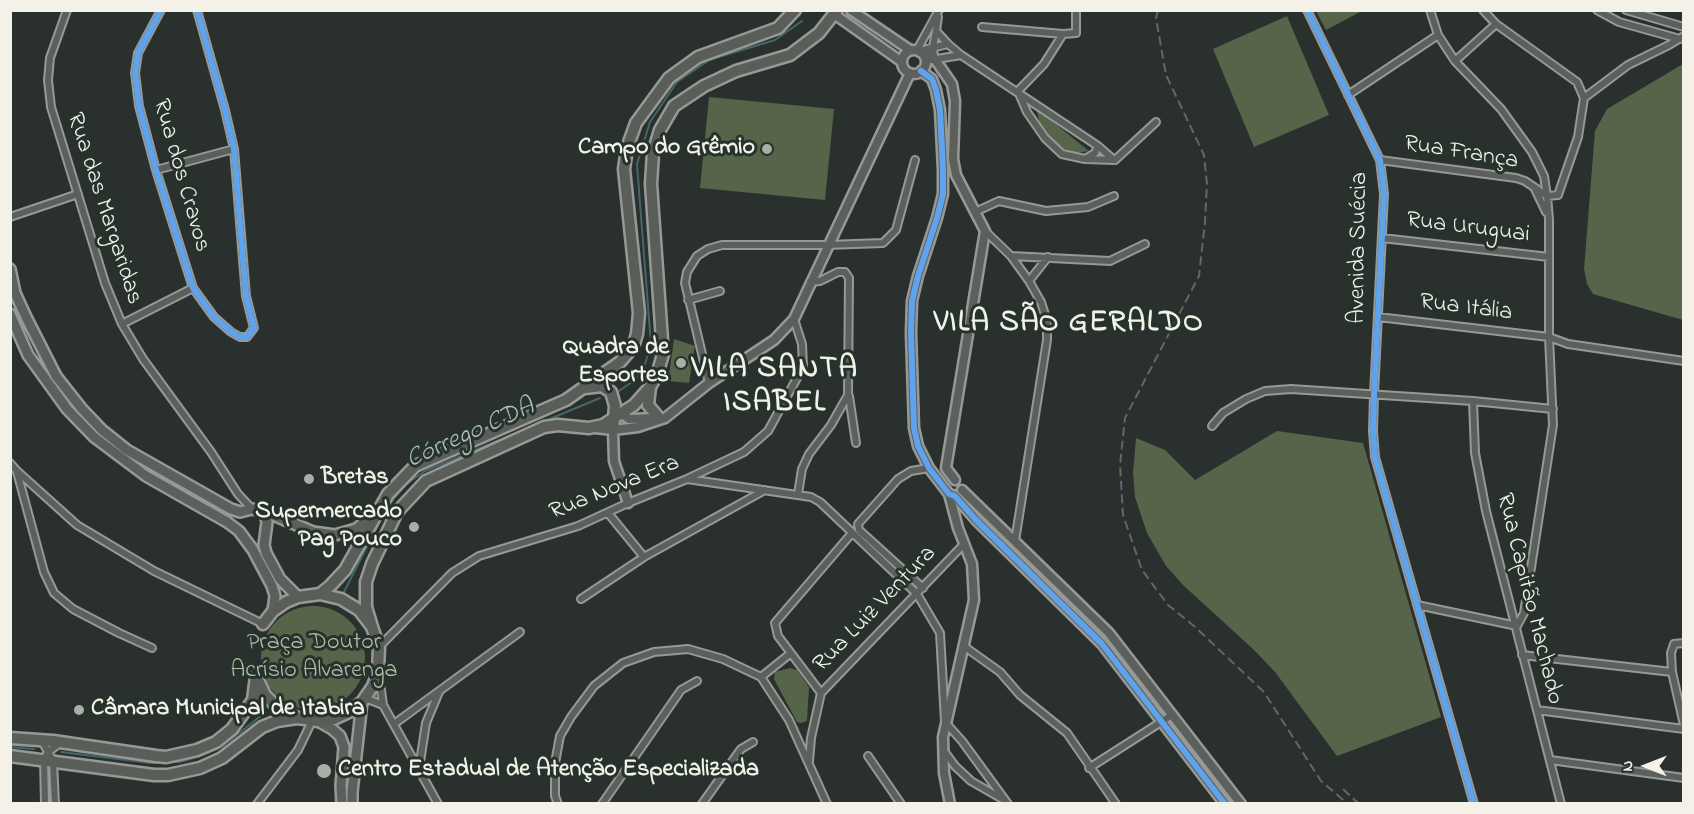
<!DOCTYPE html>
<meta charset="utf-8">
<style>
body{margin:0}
#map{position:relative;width:1694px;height:814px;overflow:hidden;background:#29302d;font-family:"Indie Flower",sans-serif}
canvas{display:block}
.frame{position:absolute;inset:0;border:12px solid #f4f1e8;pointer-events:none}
.north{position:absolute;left:1616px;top:736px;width:60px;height:60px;-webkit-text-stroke:4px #26332d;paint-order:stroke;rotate:270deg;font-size:16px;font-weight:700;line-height:24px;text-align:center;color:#f4f1e8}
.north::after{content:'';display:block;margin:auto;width:21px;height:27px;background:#f4f1e8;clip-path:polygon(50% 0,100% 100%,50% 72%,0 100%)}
</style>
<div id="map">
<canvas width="1694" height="814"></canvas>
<div class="frame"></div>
<div class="north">N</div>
</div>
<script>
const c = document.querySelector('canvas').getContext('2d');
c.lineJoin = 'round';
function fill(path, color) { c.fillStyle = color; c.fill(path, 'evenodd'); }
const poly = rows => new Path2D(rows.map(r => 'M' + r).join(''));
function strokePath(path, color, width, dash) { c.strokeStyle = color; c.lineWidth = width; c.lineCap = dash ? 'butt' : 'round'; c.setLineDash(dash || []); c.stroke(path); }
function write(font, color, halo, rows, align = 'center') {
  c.font = font + ' "Indie Flower",sans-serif'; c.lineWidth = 6; c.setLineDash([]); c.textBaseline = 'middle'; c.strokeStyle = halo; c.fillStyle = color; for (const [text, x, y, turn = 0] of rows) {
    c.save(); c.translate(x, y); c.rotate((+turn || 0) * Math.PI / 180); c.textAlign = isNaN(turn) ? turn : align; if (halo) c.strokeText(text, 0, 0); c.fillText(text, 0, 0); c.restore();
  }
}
fill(poly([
 [1316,11,1362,11,1326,30],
 [1287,16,1329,115,1254,147,1213,49],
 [1683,64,1683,320,1593,294,1587,284,1584,269,1595,131,1607,109],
 [709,97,834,109,825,200,700,188],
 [1036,108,1089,151,1077,153,1064,149,1051,140,1041,128],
 [674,339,695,346,689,383,668,381],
 [1277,431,1363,443,1441,717,1337,756,1275,672,1254,650,1183,585,1166,566,1147,533,1135,497,1133,473,1136,438,1165,450,1195,480],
 '261 658a52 52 0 1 1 104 0a52 52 0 1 1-104 0Z',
 [790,668,797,670,809,687,807,721,801,723,797,722,774,679,775,672]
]), '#56644a');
strokePath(poly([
 [619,391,635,380,644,367,651,345,637,164,650,122,677,82,709,60,775,40,802,21],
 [344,592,387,507,405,485,425,471,600,398],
 [10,747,34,749],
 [61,752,151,763,180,762,200,756,223,746,263,714]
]), '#456768', 2);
const minor = poly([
 [67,10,50,58,48,80,51,107,105,283,122,324,143,359,211,452,238,494,252,509],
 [161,10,138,53,135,73,139,106,156,170,193,288,214,317,231,332,240,337,247,337,254,328,246,296,234,149,225,110,197,10],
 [1076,10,1076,33,1063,34,1044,64,1018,91,1027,112,1045,138,1062,154,1085,159,1115,160],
 [1307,10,1380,160,1384,194,1374,394,1373,431,1375,457,1474,804],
 [1430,10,1438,35,1455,61,1501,109,1532,152,1544,176,1547,196,1549,219,1549,337,1553,425,1524,613,1517,626],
 [1483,10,1496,24,1577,82,1584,98],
 [1597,10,1619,22,1680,39],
 [1626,10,1684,27],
 [938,17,936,31,948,44],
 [982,27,1063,34],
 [917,50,939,10],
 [919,51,948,44,961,55,1098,146,1114,160],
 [934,58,933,47,936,31],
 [925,61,961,55],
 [1455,61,1496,24],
 [1348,95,1438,35],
 [1584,98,1628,65,1669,45,1684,36],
 [1085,159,1095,153,1098,146],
 [1115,160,1156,122],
 [1380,160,1516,178,1525,181,1547,196],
 [156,170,234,149],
 [1535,189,1546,212],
 [1547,196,1558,195,1578,137,1584,98],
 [975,212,999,201,1046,211,1088,207,1114,196],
 [10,217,78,194],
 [985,231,1011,256,1029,281,1041,302,1047,321,1047,340,1015,541],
 [1382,238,1549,257],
 [1011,256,1110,261,1145,244],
 [1029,281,1048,257],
 [688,300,720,291],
 [1378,317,1549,337,1568,344,1684,361],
 [122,324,193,288],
 [709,383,685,283,687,272,697,256,708,249,722,245,827,245,883,243,896,230,915,160],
 [849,396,856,443],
 [1473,401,1475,453,1486,511,1561,804],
 [1212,426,1223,413,1246,399,1265,391,1291,389,1473,401,1553,409],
 [10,463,17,471,77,525,154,571,263,624],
 [17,472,44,572,54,593,73,609,119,633,152,648],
 [687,479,811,497,820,502,917,594,940,633,945,722,962,741,1008,804],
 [798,494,802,469,809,454,831,425,848,395,849,278,845,272,838,272,820,281,810,282],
 [608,513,644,557],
 [923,588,859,530,858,524,898,479,911,471,929,468],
 [581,599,644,557,765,490],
 [1417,605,1517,626],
 [1684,643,1674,644,1671,653,1672,672,1684,725],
 [379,647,452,573,479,556,578,526,628,503,687,479,744,452,768,431,803,367,802,344,794,319],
 [965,647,1000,672,1020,695,1067,733,1116,804],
 [1522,655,1672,672],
 [379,675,383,705,438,804],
 [761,677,791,653],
 [821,693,778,636,775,623,852,533],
 [365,698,383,705],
 [1537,710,1684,729],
 [394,724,520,632],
 [42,741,53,761,55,804],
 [944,751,955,766,971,781,1004,800],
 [868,756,901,804],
 [1550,760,1684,778],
 [809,761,811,738,821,693,964,544],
 [422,768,420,762,426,723,439,692],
 [1089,768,1172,715],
 [45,804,44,759,48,752,60,743],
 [257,804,298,750,312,721],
 [558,804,555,796,555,763,560,736,571,717,594,686,623,663,654,652,688,649,723,659,761,677,789,720,827,804],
 [602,804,681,690,697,681],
 [702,804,741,749,753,742]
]);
const tertiary = poly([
 [851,10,910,50],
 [834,14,902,62],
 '902 62a12 12 0 1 1 24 0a12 12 0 1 1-24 0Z',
 [920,52,934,58,952,84,955,101,953,159,956,175,985,231,946,468,955,480],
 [921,71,932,79,936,90,940,110,943,170,943,194,937,218,918,276,912,301,911,333,914,428,918,446,929,468,949,494,955,496,976,520,1102,644,1225,804],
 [621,413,629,419,656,418],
 [595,428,613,430,638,427,665,418,709,383,774,340,794,319,910,73],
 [613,430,614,461,628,503],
 [962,490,1109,633,1241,804],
 [949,494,958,528,972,564,974,600,943,737,944,773,950,804]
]);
const secondary = poly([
 [10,269,15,293,26,317,56,376,82,409,102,430,127,450,231,509,240,512,252,509,264,511,313,532,335,535,356,529,374,515],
 [10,314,28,355,67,409,94,437,146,476,227,522,239,531,253,550,272,586,275,596,273,611],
 [264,511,267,522,264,545,266,553,280,579,298,597],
 [318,721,332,729,340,736,344,747,341,786,342,804],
 [352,804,352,792,362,702]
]);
const primary = poly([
 [650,387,648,405,659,418],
 [585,388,602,386,611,392,615,406,613,430],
 [320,594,330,586,345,570,388,494,415,466,566,400,620,362,633,347,637,334,639,313,624,169,627,148,636,123,669,78,698,57,778,28,795,10],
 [372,627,366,607,366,582,372,564,397,512,426,481,544,427,558,425,589,428,603,425,634,405,650,387,657,375,663,354,651,184,653,153,660,130,674,106,704,86,736,71,790,55,819,33,837,10],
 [256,676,265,695,279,709,298,718,318,721,334,719,349,712,362,702,373,686,378,671,379,647,372,627,359,610,341,599,320,594,298,597,286,602,273,611,263,624],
 [10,738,53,741,156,756,166,757,197,750,216,742,232,729,253,700,256,676],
 [10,756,154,775,168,775,200,768,222,758,262,727,277,721,297,718]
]);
strokePath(minor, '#969996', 10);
strokePath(tertiary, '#969996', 13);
strokePath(secondary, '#969996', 14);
strokePath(primary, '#969996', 15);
strokePath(minor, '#5c605c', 6);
strokePath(tertiary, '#5c605c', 8);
strokePath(secondary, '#5c605c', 9);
strokePath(primary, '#5b5d58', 10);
strokePath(poly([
 [1158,10,1156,18,1166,75,1204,155,1207,184,1205,222,1199,276,1125,418,1120,465,1123,515,1142,570,1168,605,1194,626,1264,692,1321,781,1348,804],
 [1343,789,1359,804]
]), '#646764', 2, [9, 4.5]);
strokePath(poly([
 [161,10,138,53,135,73,139,106,156,170,193,288,214,317,231,332,240,337,247,337,254,328,246,296,234,149,225,110,197,10],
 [1307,10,1380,160,1384,194,1374,394,1373,431,1375,457,1474,804],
 [921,71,932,79,936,90,940,110,943,170,943,194,937,218,918,276,912,301,911,333,914,428,918,446,929,468,949,494,955,496,976,520,1102,644,1225,804]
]), '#60a3ed', 6);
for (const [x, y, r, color] of [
 [767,149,6,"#adada7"],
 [681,363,6,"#adada7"],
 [309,479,6,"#adada7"],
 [414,527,6,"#adada7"],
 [79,710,6,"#adada7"],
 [324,771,8,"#adada7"]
]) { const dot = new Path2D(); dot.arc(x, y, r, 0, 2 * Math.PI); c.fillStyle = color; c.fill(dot); strokePath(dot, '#26332d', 2); }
write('bold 24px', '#f4f1e8', '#26332d', [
 ["Campo do Grêmio",755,149],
 ["Quadra de",669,349],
 ["Esportes",669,377],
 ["Bretas",321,479,"left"],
 ["Supermercado",402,513],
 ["Pag Pouco",402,541],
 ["Câmara Municipal de Itabira",91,710,"left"],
 ["Centro Estadual de Atenção Especializada",338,771,"left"]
], 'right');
write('24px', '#f4f1e8', '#26332d', [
 ["Rua França",1461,154,9],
 ["Rua dos Cravos",180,176,74],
 ["Rua das Margaridas",103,209,72],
 ["Rua Uruguai",1468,229,7],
 ["Avenida Suécia",1360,248,-89],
 ["Rua Itália",1466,309,7],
 ["Rua Nova Era",615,489,-22],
 ["Rua Capitão Machado",1528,599,76],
 ["Rua Luiz Ventura",876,610,-46]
]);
write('24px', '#b8bcaa', '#26332d', [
 ["Praça Doutor",314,644],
 ["Acrísio Alvarenga",314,672]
]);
write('italic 26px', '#afbcb7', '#26332d', [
 ["Córrego CDA",471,435,-24]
]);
c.letterSpacing = '1.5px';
write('bold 30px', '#f4f1e8', '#26332d', [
 ["VILA SÃO GERALDO",1069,325],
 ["VILA SANTA",775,371],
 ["ISABEL",775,405]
]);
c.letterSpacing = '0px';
</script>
